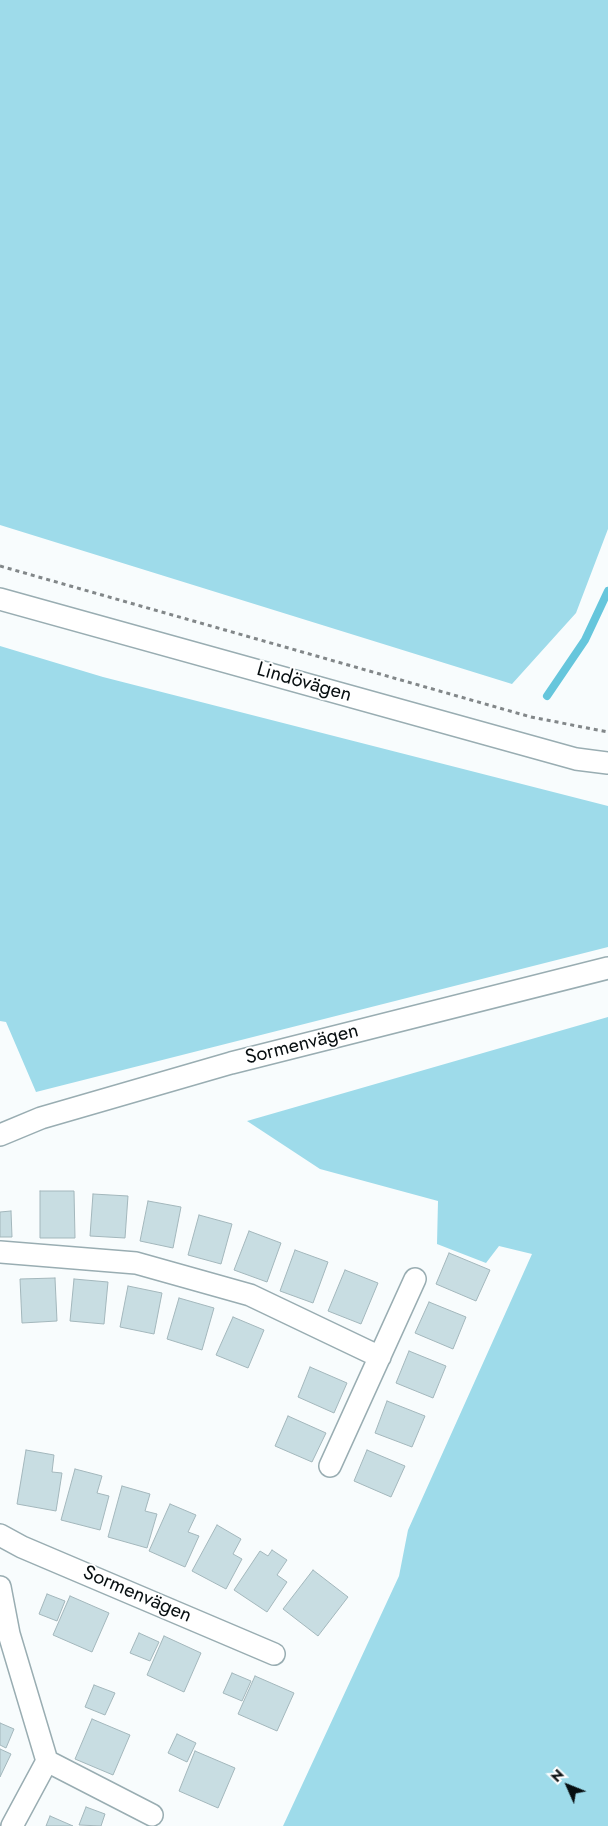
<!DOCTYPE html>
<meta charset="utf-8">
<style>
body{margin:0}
#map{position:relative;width:608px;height:1826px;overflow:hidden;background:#f8fcfd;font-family:Jost,sans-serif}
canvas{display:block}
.north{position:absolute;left:543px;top:1761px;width:50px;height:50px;-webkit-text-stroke:4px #fff;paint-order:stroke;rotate:314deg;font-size:14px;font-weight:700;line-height:20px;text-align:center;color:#070e10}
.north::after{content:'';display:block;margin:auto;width:18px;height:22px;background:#070e10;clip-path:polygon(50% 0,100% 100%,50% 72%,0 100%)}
</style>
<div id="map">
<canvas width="608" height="1826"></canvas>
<div class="north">N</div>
</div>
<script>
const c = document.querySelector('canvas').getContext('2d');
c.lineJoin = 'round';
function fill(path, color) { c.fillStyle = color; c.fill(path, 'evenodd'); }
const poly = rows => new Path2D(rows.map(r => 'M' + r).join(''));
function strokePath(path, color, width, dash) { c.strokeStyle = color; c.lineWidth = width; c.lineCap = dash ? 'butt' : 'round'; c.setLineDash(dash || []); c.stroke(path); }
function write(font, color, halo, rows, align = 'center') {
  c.font = font + ' Jost,sans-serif'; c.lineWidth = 4; c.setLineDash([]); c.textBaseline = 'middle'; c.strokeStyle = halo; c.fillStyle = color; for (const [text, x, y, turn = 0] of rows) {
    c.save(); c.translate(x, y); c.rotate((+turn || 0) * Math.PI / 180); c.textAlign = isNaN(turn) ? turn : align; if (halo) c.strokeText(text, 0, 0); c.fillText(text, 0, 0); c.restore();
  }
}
fill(poly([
 [0,0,608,0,608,529,576,613,512,684,0,525],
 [0,646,103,677,608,806,608,947,36,1092,6,1022,0,1021],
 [608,1017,608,1826,283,1826,399,1576,408,1530,532,1254,499,1246,486,1263,437,1244,438,1201,320,1169,247,1121]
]), '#9edbea');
strokePath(poly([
 [547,696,585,640,608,591]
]), '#66c6dc', 8);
const building = poly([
 [40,1191,74,1191,75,1238,40,1238,40,1191],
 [93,1194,128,1196,125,1238,90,1236,93,1194],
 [148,1201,181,1207,173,1248,140,1241,148,1201],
 [11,1211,12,1237,0,1237,0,1212,11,1211],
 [199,1215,232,1224,221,1264,188,1255,199,1215],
 [249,1231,281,1243,267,1282,234,1270,249,1231],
 [295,1250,328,1262,313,1303,280,1291,295,1250],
 [449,1253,490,1270,476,1301,436,1284,449,1253],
 [345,1270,378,1283,361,1324,328,1311,345,1270],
 [55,1278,57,1321,22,1323,20,1279,55,1278],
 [74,1279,108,1282,104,1324,70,1321,74,1279],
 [128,1286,162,1293,154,1334,120,1327,128,1286],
 [179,1298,214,1308,202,1350,167,1339,179,1298],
 [429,1302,466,1317,453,1349,415,1333,429,1302],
 [233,1317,264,1330,248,1368,216,1355,233,1317],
 [409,1351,446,1366,433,1398,396,1383,409,1351],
 [310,1367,347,1383,334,1413,298,1397,310,1367],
 [387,1401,425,1416,412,1447,375,1433,387,1401],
 [288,1416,326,1433,312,1462,275,1446,288,1416],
 [26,1450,54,1455,52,1472,62,1473,56,1511,17,1504,26,1450],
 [367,1450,405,1466,391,1497,354,1481,367,1450],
 [75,1469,102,1476,97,1493,109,1496,100,1530,61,1520,75,1469],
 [122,1486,150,1494,145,1511,157,1514,147,1548,108,1537,122,1486],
 [170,1504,196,1515,188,1532,199,1536,185,1567,149,1551,170,1504],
 [217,1525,241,1539,233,1554,242,1559,226,1589,192,1571,217,1525],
 [272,1550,287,1560,277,1575,287,1582,267,1612,234,1590,260,1551,268,1556,272,1550],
 [313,1570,348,1597,318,1636,283,1609,313,1570],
 [47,1594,65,1601,57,1621,39,1614,47,1594],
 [70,1596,109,1613,92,1652,53,1635,70,1596],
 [139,1633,159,1642,150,1661,130,1653,139,1633],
 [164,1636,201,1653,184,1692,147,1675,164,1636],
 [232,1673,251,1681,242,1701,223,1693,232,1673],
 [255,1676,294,1693,277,1731,238,1714,255,1676],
 [94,1685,115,1693,105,1715,85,1707,94,1685],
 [92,1719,130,1735,113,1775,75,1759,92,1719],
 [0,1723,14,1729,6,1748,0,1745,0,1723],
 [177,1734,196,1743,187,1762,168,1753,177,1734],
 [0,1749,11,1754,0,1777,0,1749],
 [195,1751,235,1768,218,1808,179,1791,195,1751],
 [86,1807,105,1814,101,1826,79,1825,86,1807],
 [50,1816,73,1826,46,1826,50,1816]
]);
fill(building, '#c8dde2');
strokePath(building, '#a3b7bc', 1);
const minor = poly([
 [0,599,576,759,608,763],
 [0,1135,41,1118,231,1063,608,968],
 [0,1252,136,1263,250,1295,380,1357],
 [330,1466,415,1279],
 [0,1535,22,1547,274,1654],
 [0,1587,9,1634,47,1761,152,1815],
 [12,1826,47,1761]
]);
strokePath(minor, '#99adb2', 24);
strokePath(poly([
 [0,566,531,717,608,732]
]), '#828789', 3, [4, 4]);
strokePath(minor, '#fff', 21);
write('20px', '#070e10', '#fff', [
 ["Lindövägen",304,683,16],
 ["Sormenvägen",302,1045,-14],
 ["Sormenvägen",137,1595,23]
]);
</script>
